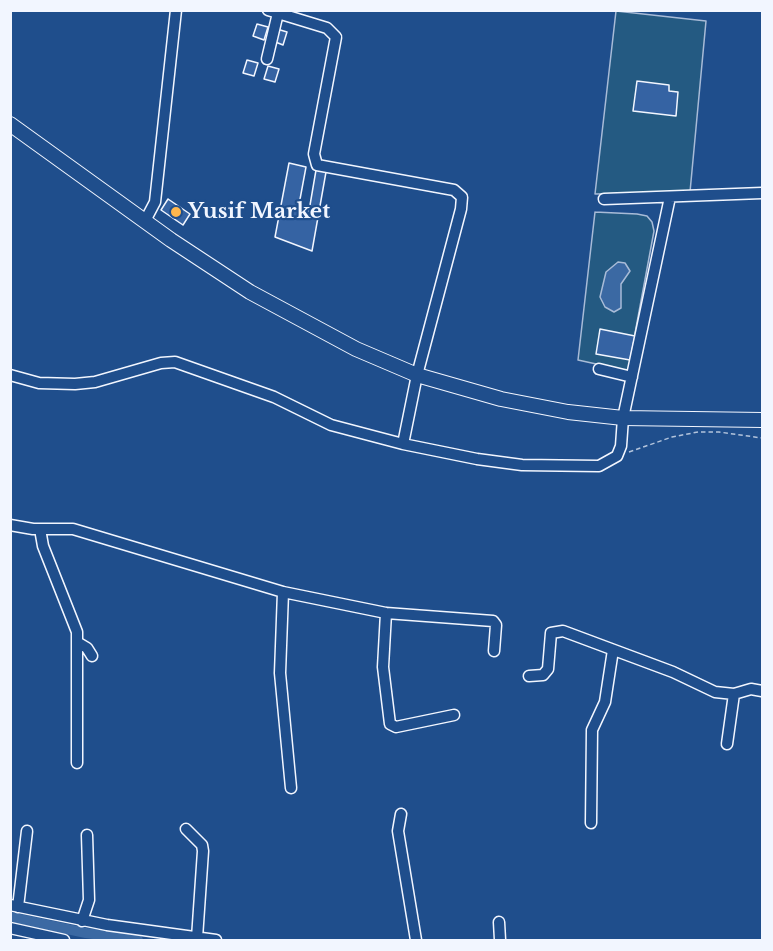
<!DOCTYPE html>
<style>
body{margin:0}
#map{position:relative;width:773px;height:951px;overflow:hidden;background:#1f4e8c;font-family:"Libre Baskerville",serif}
canvas{display:block}
.frame{position:absolute;inset:0;border:12px solid #f2f6ff;pointer-events:none}
</style>
<div id="map">
<canvas width="773" height="951"></canvas>
<div class="frame"></div>
</div>
<script>
const c = document.querySelector('canvas').getContext('2d');
c.lineJoin = 'round';
function fill(path, color) { c.fillStyle = color; c.fill(path, 'evenodd'); }
const poly = rows => new Path2D(rows.map(r => 'M' + r).join(''));
function strokePath(path, color, width, dash) { c.strokeStyle = color; c.lineWidth = width; c.lineCap = dash ? 'butt' : 'round'; c.setLineDash(dash || []); c.stroke(path); }
function write(font, color, halo, rows, align = 'center') {
  c.font = font + ' "Libre Baskerville",serif'; c.lineWidth = 4.5; c.setLineDash([]); c.textBaseline = 'middle'; c.strokeStyle = halo; c.fillStyle = color; for (const [text, x, y, turn = 0] of rows) {
    c.save(); c.translate(x, y); c.rotate((+turn || 0) * Math.PI / 180); c.textAlign = isNaN(turn) ? turn : align; if (halo) c.strokeText(text, 0, 0); c.fillText(text, 0, 0); c.restore();
  }
}
const green = poly([
 [616,11,706,21,690,192,595,194,616,11],
 [595,212,637,214,647,216,652,222,654,231,628,371,578,360,595,212]
]);
fill(green, '#245a82');
strokePath(green, '#a8bbd7', 1.5);
const water = poly([
 [618,262,625,263,630,271,621,284,621,308,614,312,605,307,600,297,606,272,618,262]
]);
fill(water, '#3b69a3');
strokePath(water, '#a8bbd7', 1.5);
strokePath(poly([
 [10,917,86,933,138,940]
]), '#3b69a3', 10);
const building = poly([
 [257,24,268,27,264,40,253,36,257,24],
 [277,29,287,32,283,45,273,41,277,29],
 [247,60,258,63,254,76,243,73,247,60],
 [268,66,279,69,275,82,264,79,268,66],
 [637,81,669,85,669,91,678,92,676,116,633,111,637,81],
 [289,163,306,167,298,210,309,211,316,170,326,172,312,251,275,237,289,163],
 [168,199,190,214,183,225,161,210,168,199],
 [600,329,635,336,630,360,596,354,600,329]
]);
fill(building, '#3563a3');
strokePath(building, '#f2f6ff', 1.5);
const minor = poly([
 [268,10,327,28,336,37,314,154,317,165,454,190,462,197,461,209,417,375,403,444],
 [267,59,278,13],
 [604,199,762,193],
 [145,221,155,202,176,10],
 [599,369,632,377],
 [10,375,39,383,75,384,95,382,161,363,175,362,274,397,331,425,403,444,477,459,522,465,599,466,617,456,621,446,623,418,670,197],
 [10,525,33,529,73,529,283,592,386,613,493,621,496,625,494,651],
 [40,529,43,546,77,632,77,763],
 [283,592,280,673,291,788],
 [386,613,383,667,390,724,396,727,454,715],
 [77,642,87,648,92,656],
 [529,676,543,675,548,669,551,633,563,631,673,672,715,692,734,694,751,689,762,691],
 [727,744,734,694],
 [401,814,398,831,416,940],
 [591,823,592,730,605,702,613,650],
 [186,829,202,845,203,851,197,938],
 [10,905,107,925,216,940],
 [18,907,27,831],
 [82,921,89,900,87,835],
 [499,922,500,940],
 [10,928,64,940]
]);
const major = poly([
 [10,124,171,240,250,292,356,349,417,375,501,399,568,412,623,418,762,420]
]);
strokePath(minor, '#f2f6ff', 13);
strokePath(major, '#f2f6ff', 16);
strokePath(poly([
 [629,452,672,437,698,432,719,432,762,438]
]), '#b3c4dc', 1.5, [4.5, 3]);
strokePath(minor, '#1f4e8c', 10);
strokePath(major, '#1f4e8c', 14);
for (const [x, y, r, color] of [
 [176,212,6,"#ffb74d"]
]) { const dot = new Path2D(); dot.arc(x, y, r, 0, 2 * Math.PI); c.fillStyle = color; c.fill(dot); strokePath(dot, '#1f4e8c', 2); }
write('bold 21px', '#f2f6ff', '#1f4e8c', [
 ["Yusif Market",188,212]
], 'left');
</script>
